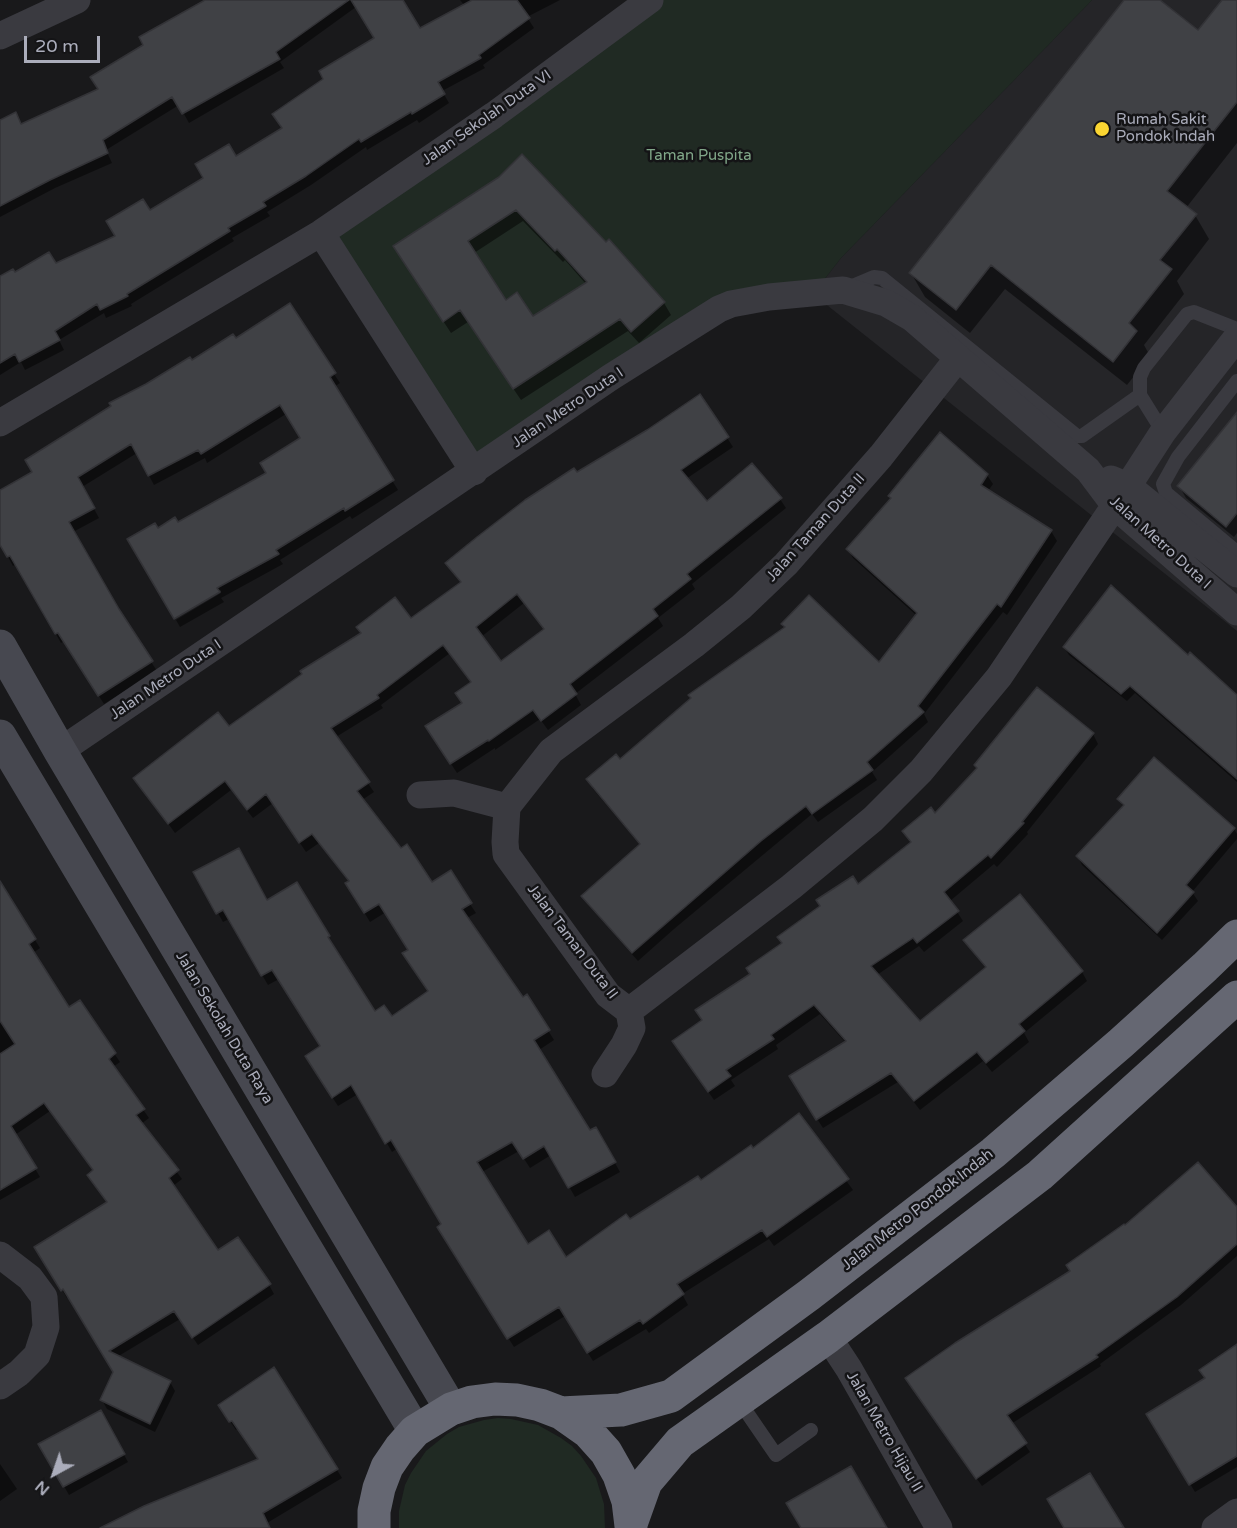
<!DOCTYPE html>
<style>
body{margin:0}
#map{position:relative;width:1237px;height:1528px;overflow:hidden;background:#19191b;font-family:"Varela Round",sans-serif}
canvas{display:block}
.north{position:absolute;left:24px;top:1444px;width:60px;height:60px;-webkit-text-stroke:4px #141416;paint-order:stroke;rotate:220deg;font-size:16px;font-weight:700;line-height:24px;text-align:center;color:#abadbb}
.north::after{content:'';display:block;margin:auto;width:21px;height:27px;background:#abadbb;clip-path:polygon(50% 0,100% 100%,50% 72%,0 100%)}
.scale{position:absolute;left:24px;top:36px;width:76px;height:27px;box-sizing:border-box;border:3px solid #abadbb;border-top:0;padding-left:8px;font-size:18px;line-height:21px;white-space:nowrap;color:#abadbb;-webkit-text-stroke:4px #141416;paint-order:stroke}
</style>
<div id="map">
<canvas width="1237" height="1528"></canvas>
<div class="north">N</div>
<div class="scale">20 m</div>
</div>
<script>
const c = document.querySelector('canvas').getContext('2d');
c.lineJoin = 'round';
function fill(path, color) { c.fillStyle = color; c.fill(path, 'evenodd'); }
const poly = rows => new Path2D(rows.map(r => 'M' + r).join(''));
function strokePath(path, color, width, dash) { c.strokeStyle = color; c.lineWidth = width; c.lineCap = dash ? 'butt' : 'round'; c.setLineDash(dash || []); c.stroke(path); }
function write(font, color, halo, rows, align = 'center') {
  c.font = font + ' "Varela Round",sans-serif'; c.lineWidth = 5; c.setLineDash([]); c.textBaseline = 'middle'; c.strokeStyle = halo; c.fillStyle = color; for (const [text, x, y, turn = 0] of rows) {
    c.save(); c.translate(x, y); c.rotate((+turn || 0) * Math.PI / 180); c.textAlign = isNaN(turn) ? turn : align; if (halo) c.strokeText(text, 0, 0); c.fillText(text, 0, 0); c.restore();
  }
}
fill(poly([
 [1092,0,1237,0,1237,631,813,294,841,258]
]), '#252528');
fill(poly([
 [650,0,1092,0,841,258,813,294,733,308,472,479,315,232],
 [498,1418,511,1419,538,1425,561,1438,572,1446,581,1456,596,1478,604,1504,605,1528,399,1528,399,1511,405,1485,411,1473,426,1451,447,1434,459,1427,484,1420]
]), '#202a23');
fill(poly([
 [207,0,401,0,419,30,465,6,460,0,560,0,527,17,534,28,483,65,485,68,442,91,449,103,419,123,417,120,367,150,366,147,311,185,267,212,270,216,232,238,234,241,131,304,132,306,106,318,104,313,59,340,64,350,25,370,21,362,0,375,0,278,56,265,117,237,149,212,283,129,325,79,376,39,356,7,280,62,284,68,189,123,179,105,106,150,112,163,55,188,0,217,0,122,21,125,99,90,145,45],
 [1126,0,1158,0,1198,32,1224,0,1237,0,1237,143,1186,208,1195,215,1209,239,1177,281,1184,294,1144,345,1150,356,1127,385,1005,289,970,333,925,297,911,273],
 [500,178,606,244,609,241,664,303,671,315,639,343,628,331,521,400,468,322,451,333,402,258],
 [523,221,563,262,565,260,586,284,532,318,506,302,474,253],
 [236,341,334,374,340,383,334,387,398,490,352,519,350,516,280,560,283,564,221,598,224,602,180,627,176,620,221,593,221,590,174,617,158,530,178,524,268,474,302,439,286,414,207,463,205,458,154,485,137,453,82,487,99,518,73,532,118,611,157,671,104,704,64,641,61,643,16,564,13,566,0,542,0,492,34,473,192,363],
 [700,396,733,447,686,479,707,503,780,499,786,508,692,584,695,589,658,618,663,626,575,694,581,705,548,730,540,719,495,750,495,748,457,773,433,736,463,704,472,683,450,653,381,705,383,708,336,737,374,792,362,800,400,850,431,884,470,904,476,913,467,918,523,999,527,996,554,1040,539,1050,590,1132,596,1129,620,1172,575,1197,551,1155,530,1168,519,1151,482,1172,527,1246,565,1259,700,1182,753,1150,799,1116,853,1190,774,1246,769,1239,682,1294,688,1305,649,1333,646,1329,593,1361,565,1316,514,1347,444,1237,443,1225,398,1148,392,1152,358,1094,338,1106,312,1066,322,1047,279,979,268,985,229,919,223,922,195,872,267,902,297,884,375,1013,391,1018,430,992,410,950,386,912,370,922,347,884,349,882,319,843,306,852,273,803,253,818,231,790,175,833,135,778,228,728,410,620,462,583,447,563,577,474,648,432],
 [524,603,545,630,501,663,481,637],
 [1237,415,1237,533,1234,537,1186,498,1179,486],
 [987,475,993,484,988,491,1051,531,1057,541,1007,615,1003,612,924,714,928,722,872,772,877,780,818,822,812,814,674,929,638,961,589,906,583,897,641,846,593,789,588,780,620,761,785,629,783,624,879,664,917,616,853,558,848,549],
 [1064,647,1188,657,1237,696,1237,782,1135,693,1127,701,1069,655],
 [1038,689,1093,734,1098,744,1027,832,1028,834,997,867,994,864,950,901,963,921,924,952,919,946,877,975,920,1023,986,968,965,940,1019,896,1082,972,1087,981,1024,1033,1029,1042,992,1072,983,1061,920,1110,898,1082,823,1128,796,1086,846,1043,820,1014,776,1045,778,1049,731,1080,735,1086,714,1100,680,1051,703,1021,751,974,911,844,904,831,935,815,977,769,975,765],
 [1154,759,1234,829,1237,834,1237,839,1192,892,1198,901,1162,940,1082,865,1078,857,1124,807,1119,800],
 [0,884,40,948,33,953,68,1009,79,1002,120,1062,113,1067,149,1118,141,1124,182,1179,173,1186,218,1253,269,1285,274,1294,198,1345,180,1319,117,1357,170,1382,175,1391,155,1432,107,1409,102,1400,115,1372,69,1297,67,1298,41,1256,108,1203,89,1176,94,1171,50,1111,15,1135,40,1177,0,1200],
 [1237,1209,1237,1256,1181,1305,1100,1364,1101,1366,1011,1424,1030,1452,982,1486,912,1387,1072,1271],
 [1237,1345,1237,1467,1195,1492,1148,1414,1206,1379],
 [100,1412,128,1462,69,1495,41,1445],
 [225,1414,337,1470,342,1478,267,1523,269,1528,103,1528,259,1460,238,1428,236,1430],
 [0,1464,17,1489,0,1501]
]), '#0007');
const building = poly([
 [205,0,349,0,276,52,280,59,182,114,172,97,103,140,108,153,50,180,0,206,0,120,16,112,21,124,98,89,90,77,143,45,139,37,205,0],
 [351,0,403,0,420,28,472,0,517,0,530,18,479,55,481,58,438,82,445,94,412,114,411,112,361,142,359,139,306,176,263,202,266,206,228,228,230,231,127,294,128,296,100,310,97,304,55,331,60,340,19,362,15,354,0,363,0,276,13,269,15,272,49,252,56,263,115,236,106,221,143,199,150,210,203,178,195,164,229,144,236,156,282,128,272,114,323,79,319,71,374,38,351,0],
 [1124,0,1160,0,1198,30,1222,0,1237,0,1237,102,1167,191,1197,214,1160,260,1172,269,1129,323,1137,331,1113,362,991,265,956,310,909,273,1124,0],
 [522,154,606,242,609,239,665,302,631,332,620,319,513,389,460,310,443,322,393,246,499,177,522,154],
 [516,210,555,251,557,249,587,282,533,316,517,292,506,300,468,241,516,210],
 [290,303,336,373,330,377,394,480,345,511,344,508,276,550,279,554,217,588,220,592,174,619,127,539,155,523,158,528,175,517,178,522,266,473,260,463,300,438,280,405,201,454,198,450,148,476,131,444,78,477,95,508,69,522,119,609,153,661,98,696,58,633,55,634,10,556,7,557,0,545,0,490,32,472,25,460,111,406,109,403,146,384,190,357,192,360,233,334,236,338,290,303],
 [700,394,729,437,681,470,707,501,752,463,782,498,687,574,691,579,653,609,658,616,570,684,577,694,541,721,533,710,489,741,488,740,450,764,425,726,462,703,455,693,471,682,443,645,377,695,379,698,331,728,370,782,357,791,401,848,407,844,432,882,451,870,472,903,462,909,523,997,527,994,550,1030,534,1040,590,1130,596,1127,616,1162,568,1188,544,1146,523,1159,512,1142,477,1162,528,1244,549,1230,566,1257,626,1214,630,1219,698,1176,701,1180,751,1145,753,1148,799,1113,849,1179,767,1237,762,1230,677,1284,684,1294,643,1324,640,1320,587,1353,559,1307,507,1339,437,1227,441,1224,391,1140,385,1144,351,1085,332,1098,305,1056,320,1046,272,970,261,976,223,910,216,914,193,872,239,848,267,900,297,882,330,936,328,937,375,1011,384,1005,392,1016,428,991,402,953,408,950,379,904,364,913,345,883,349,881,312,834,299,843,266,794,247,810,225,781,168,824,133,778,218,712,229,726,302,674,300,671,361,633,356,627,395,597,411,618,461,582,445,563,477,537,525,500,574,468,577,472,647,430,700,394],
 [517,594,544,629,501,661,476,627,517,594],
 [1237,412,1237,513,1226,527,1177,486,1237,412],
 [940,432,988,474,981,485,1052,530,1001,607,997,604,918,706,924,712,867,762,873,770,812,814,806,806,761,841,632,953,581,896,640,844,586,779,616,754,620,759,691,698,688,695,785,627,781,624,809,595,879,662,917,613,846,549,891,498,888,496,940,432],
 [1111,585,1188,655,1190,652,1237,695,1237,779,1130,686,1121,694,1063,647,1111,585],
 [1037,687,1094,733,1022,822,1024,823,991,858,988,855,944,892,959,911,917,943,913,938,871,966,920,1021,986,967,963,940,1020,894,1083,971,1019,1024,1025,1031,986,1063,977,1052,914,1101,891,1073,816,1120,789,1076,846,1041,814,1005,771,1035,774,1039,726,1070,731,1076,708,1092,672,1041,702,1020,695,1010,750,974,746,968,782,943,777,937,820,906,816,900,853,876,858,884,911,842,902,831,931,807,935,813,977,768,974,765,1037,687],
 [1154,757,1235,828,1186,885,1194,892,1157,933,1076,856,1124,805,1117,799,1154,757],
 [0,881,36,939,29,944,69,1007,80,1000,116,1053,109,1059,145,1109,136,1115,179,1170,169,1178,218,1250,238,1237,271,1284,192,1338,174,1311,109,1351,171,1381,150,1424,100,1400,113,1372,63,1289,61,1291,34,1247,107,1202,87,1175,93,1170,44,1103,11,1126,37,1168,0,1190,0,1054,15,1044,0,1021,0,881],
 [1198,1162,1237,1207,1237,1244,1177,1297,1096,1355,1098,1357,1007,1415,1027,1443,976,1479,905,1378,955,1343,1070,1271,1066,1265,1124,1224,1125,1225,1198,1162],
 [1237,1344,1237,1456,1189,1485,1146,1414,1205,1378,1199,1370,1237,1344],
 [274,1367,338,1469,263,1513,270,1528,100,1528,144,1506,258,1459,232,1421,229,1422,218,1405,274,1367],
 [101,1410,125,1454,63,1487,38,1444,101,1410],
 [851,1466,887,1528,801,1528,786,1503,851,1466],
 [1090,1473,1124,1528,1064,1528,1047,1499,1090,1473]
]);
fill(building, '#404145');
strokePath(building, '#333337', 1.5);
strokePath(poly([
 [848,288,874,277,882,278,1077,436,1082,436,1140,395],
 [1237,381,1178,457,1163,484,1166,493,1237,552],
 [1163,432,1140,395,1140,377,1144,368,1187,314,1194,312,1237,329],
 [739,1401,776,1455,811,1430]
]), '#3a3a40', 14);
strokePath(poly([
 [0,36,77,0],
 [321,233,474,472],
 [958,358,881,456,786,564,741,607,694,645,551,751,507,807,505,842,506,854,608,995,629,1011,791,887,873,819,921,771,999,677,1128,486,1163,432,1237,337],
 [0,423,321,233,494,115,650,0],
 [1111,479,1128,486,1237,574],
 [60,751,611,377,719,309,731,304,769,297,843,290,886,303,912,318,1088,470,1115,506,1237,612],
 [420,795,454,793,507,807],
 [605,1074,624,1045,632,1028,629,1011],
 [0,1255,30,1278,44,1297,46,1327,37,1355,19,1373,0,1386],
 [828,1337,849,1369,939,1528],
 [1215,1528,1237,1512]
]), '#3a3a40', 27);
strokePath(poly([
 [0,646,60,751,451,1409],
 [0,736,415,1431]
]), '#474850', 33);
strokePath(poly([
 [561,1413,621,1410,671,1396,809,1295,993,1153,1121,1043,1205,967,1237,936],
 [631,1524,646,1482,680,1442,828,1337,1040,1175,1237,997],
 [374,1528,374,1511,379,1488,387,1467,400,1448,415,1431,451,1409,472,1402,495,1399,517,1400,540,1405,561,1413,588,1432,606,1452,619,1475,628,1501,631,1526]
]), '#656772', 33);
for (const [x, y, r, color] of [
 [1102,129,8,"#fad532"]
]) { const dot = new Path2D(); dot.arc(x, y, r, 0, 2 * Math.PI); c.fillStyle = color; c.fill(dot); strokePath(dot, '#141416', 2); }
write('15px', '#abadbb', '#141416', [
 ["Jalan Sekolah Duta VI",487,118,-35],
 ["Jalan Metro Duta I",568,408,-34],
 ["Jalan Taman Duta II",816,528,-48],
 ["Jalan Metro Duta I",1160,543,42],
 ["Jalan Metro Duta I",166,680,-34],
 ["Jalan Taman Duta II",572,942,53],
 ["Jalan Sekolah Duta Raya",224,1028,59],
 ["Jalan Metro Pondok Indah",918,1210,-38],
 ["Jalan Metro Hijau II",884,1432,60]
]);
write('15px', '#abadbb', '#141416', [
 ["Rumah Sakit",1116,120],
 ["Pondok Indah",1116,137]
], 'left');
write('15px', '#81a789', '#141416', [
 ["Taman Puspita",699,156]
]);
</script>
